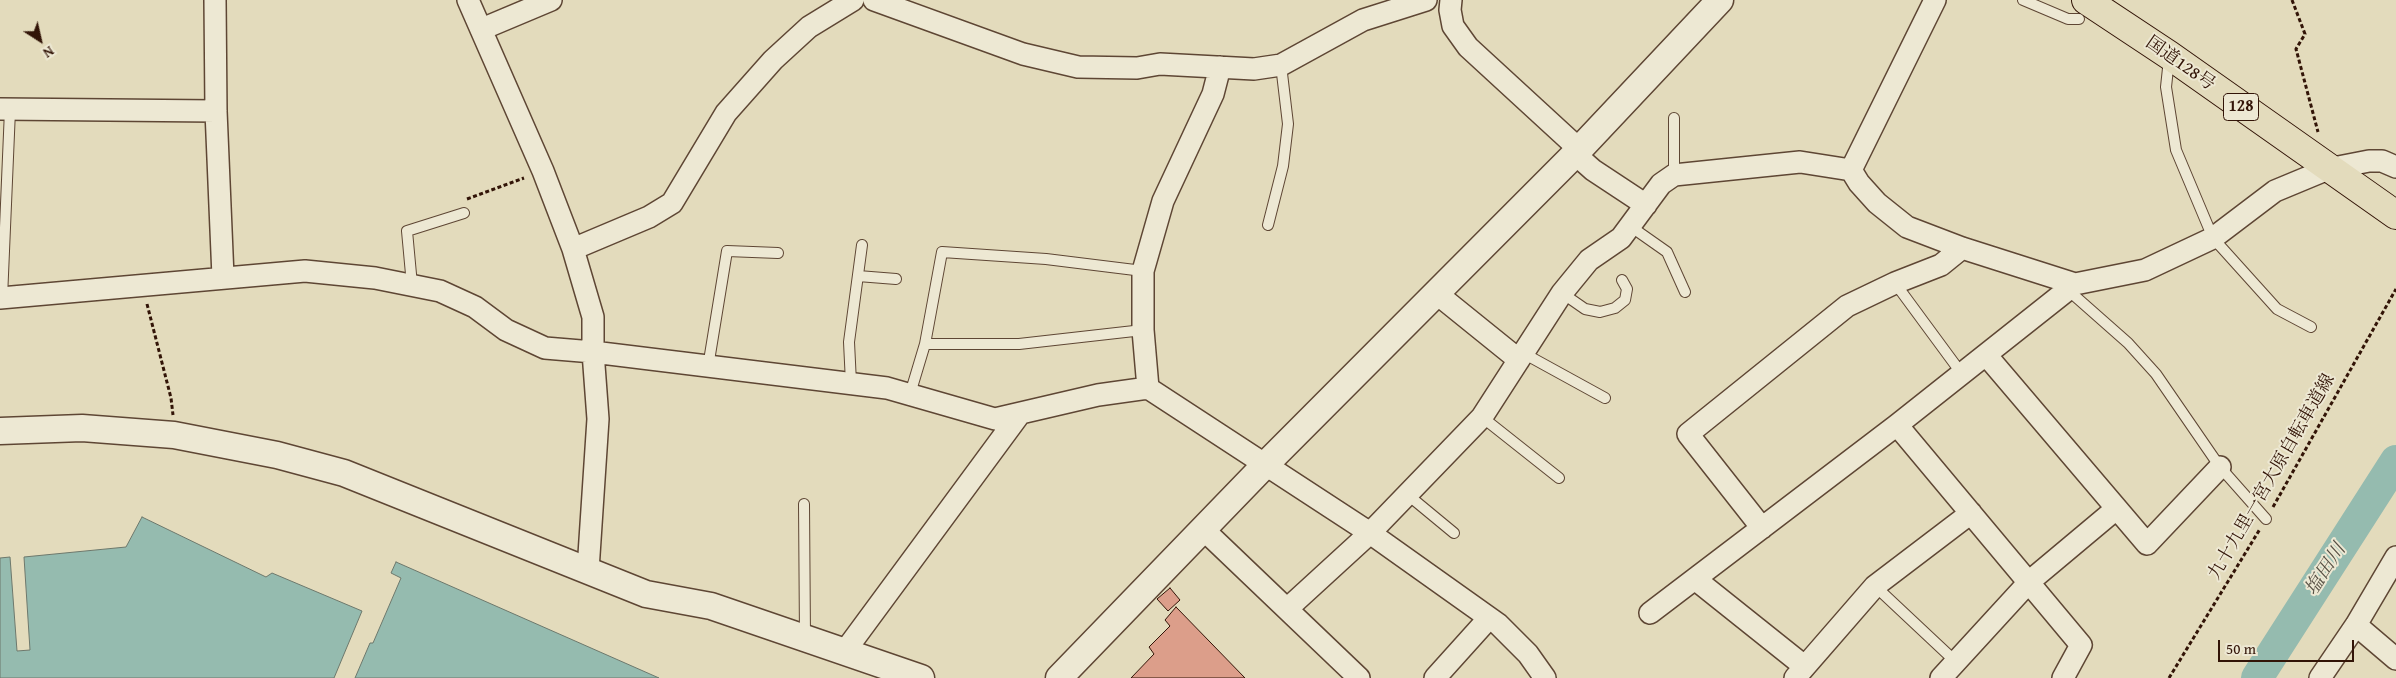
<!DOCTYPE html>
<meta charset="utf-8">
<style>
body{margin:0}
#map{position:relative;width:2396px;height:678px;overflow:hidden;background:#e3dbbc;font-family:"Gentium Book Plus",serif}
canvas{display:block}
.north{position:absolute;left:15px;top:15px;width:50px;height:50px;-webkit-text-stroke:4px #ede8d3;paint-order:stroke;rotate:145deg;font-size:14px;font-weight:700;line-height:20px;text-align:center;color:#321407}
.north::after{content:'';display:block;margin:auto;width:18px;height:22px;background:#321407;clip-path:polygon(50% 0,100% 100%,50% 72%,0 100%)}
.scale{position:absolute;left:2218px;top:640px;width:136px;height:22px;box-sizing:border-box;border:2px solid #321407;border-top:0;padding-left:6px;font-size:15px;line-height:18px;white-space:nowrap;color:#321407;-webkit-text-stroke:4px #ede8d3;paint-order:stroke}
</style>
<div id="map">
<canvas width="2396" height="678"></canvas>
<div class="north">N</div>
<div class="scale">50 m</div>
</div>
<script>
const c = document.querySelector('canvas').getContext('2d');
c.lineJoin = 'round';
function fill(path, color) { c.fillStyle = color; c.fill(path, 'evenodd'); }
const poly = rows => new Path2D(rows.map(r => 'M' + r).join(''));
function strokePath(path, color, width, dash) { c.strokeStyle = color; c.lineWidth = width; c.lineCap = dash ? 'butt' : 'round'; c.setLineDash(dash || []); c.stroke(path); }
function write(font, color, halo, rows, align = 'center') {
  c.font = font + ' "Gentium Book Plus","Noto Serif JP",serif'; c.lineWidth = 4; c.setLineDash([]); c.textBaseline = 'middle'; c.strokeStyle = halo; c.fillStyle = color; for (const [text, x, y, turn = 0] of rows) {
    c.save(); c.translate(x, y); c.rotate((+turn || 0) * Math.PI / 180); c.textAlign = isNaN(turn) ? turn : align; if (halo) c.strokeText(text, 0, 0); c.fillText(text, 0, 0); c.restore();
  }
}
const water = poly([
 [142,517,266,577,272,573,362,611,334,678,0,678,0,558,10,557,17,651,30,650,24,557,126,547,142,517],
 [396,562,659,678,355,678,370,643,373,643,401,578,391,573,396,562]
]);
fill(water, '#95bbaf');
strokePath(water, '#6d786c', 1);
strokePath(poly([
 [2257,678,2396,461]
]), '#95bbaf', 32);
const building = poly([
 [1170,588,1180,600,1168,611,1157,599,1170,588],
 [1176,607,1245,678,1131,678,1154,654,1149,647,1170,626,1165,620,1176,607]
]);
fill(building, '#dc9e8a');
strokePath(building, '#321407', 1);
const service = poly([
 [2023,0,2068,19,2079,19],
 [2169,59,2166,87,2176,150,2213,238,2277,309,2311,327],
 [1674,175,1674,118],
 [1268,225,1283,166,1288,124,1281,65],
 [1630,226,1667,252,1685,292],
 [858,276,896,279],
 [1895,283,1962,374],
 [412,285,407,231,464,213],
 [2068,290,2128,343,2156,374,2220,467,2266,519],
 [1562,293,1585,309,1600,312,1615,308,1625,300,1627,289,1622,280],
 [2,298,10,110],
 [925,344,1019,344,1143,330],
 [1523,353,1605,398],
 [708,367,727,251,778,253],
 [851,383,849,342,862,245],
 [910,394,925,344,942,252,1046,259,1143,271],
 [1482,417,1559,478],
 [1408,495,1454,533],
 [804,504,805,638],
 [1875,586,1956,662]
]);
const minor = poly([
 [215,0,216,111,223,277],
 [468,0,543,171,573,249,593,317,593,352,598,419,588,570],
 [874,0,1023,54,1078,67,1137,68,1160,64,1254,69,1281,65,1363,20,1426,0],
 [1451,0,1450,10,1453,26,1468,47,1579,149],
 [482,29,551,0],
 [0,109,216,111],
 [1575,154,1593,170,1646,205],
 [1851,170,1935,0],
 [573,249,649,217,672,203,726,113,773,60,809,27,853,0],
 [1436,293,1519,360],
 [0,298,305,271,375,278,440,291,475,307,506,330,545,348,593,352,887,388,995,419,1098,395,1148,388,1370,533,1498,624,1528,654,1545,678],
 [1987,356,2147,544,2220,467],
 [1148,388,1143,330,1143,271,1163,201,1213,94,1220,67],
 [1897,425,2081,645,2063,678],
 [1762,528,1688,434,1847,306,1895,283,1941,265,1962,248],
 [1203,529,1359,678],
 [1695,579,1804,666],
 [1287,609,1370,533,1482,417,1562,293,1589,260,1621,238,1661,184,1674,175,1800,162,1851,170,1859,183,1877,203,1907,227,1962,248,2075,284,2145,270,2213,238,2275,191,2328,169,2369,161,2382,161,2396,167],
 [1650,613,1897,425,2075,284],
 [2356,625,2396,659],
 [845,651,1019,415],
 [1435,678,1489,618],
 [1795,678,1875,586,1971,513],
 [1941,678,2030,581,2116,509],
 [2320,678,2356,625,2396,557]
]);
const tertiary = poly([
 [0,431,82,428,174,435,277,455,344,473,646,594,711,606,921,678],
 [1059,678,1265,465,1575,154,1720,0]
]);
const trunk = poly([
 [2086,0,2169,55,2396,215]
]);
strokePath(service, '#5e4634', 12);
strokePath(minor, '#5e4634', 24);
strokePath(tertiary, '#5e4634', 29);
strokePath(trunk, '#321407', 30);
strokePath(poly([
 [2292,0,2305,34,2296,49,2318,132],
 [467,199,524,178],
 [147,304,171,398,173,415],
 [2273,507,2396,289],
 [2169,678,2260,529]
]), '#321407', 3, [4, 2.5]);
strokePath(service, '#ede8d3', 10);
strokePath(minor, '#ede8d3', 21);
strokePath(tertiary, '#ede8d3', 26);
strokePath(trunk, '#e3dbbc', 28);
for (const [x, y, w] of [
 [2241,107,35]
]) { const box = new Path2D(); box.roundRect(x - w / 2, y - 13.5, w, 27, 4); c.fillStyle = '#ede8d3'; c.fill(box); strokePath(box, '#321407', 1); }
write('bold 16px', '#321407', null, [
 ["128",2241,107]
]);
write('18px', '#321407', '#ede8d3', [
 ["国道128号",2180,64,35],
 ["九十九里一宮大原自転車道線",2272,477,-60]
]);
write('italic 19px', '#554e42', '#ede8d3', [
 ["塩田川",2326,570,-57]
]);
</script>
